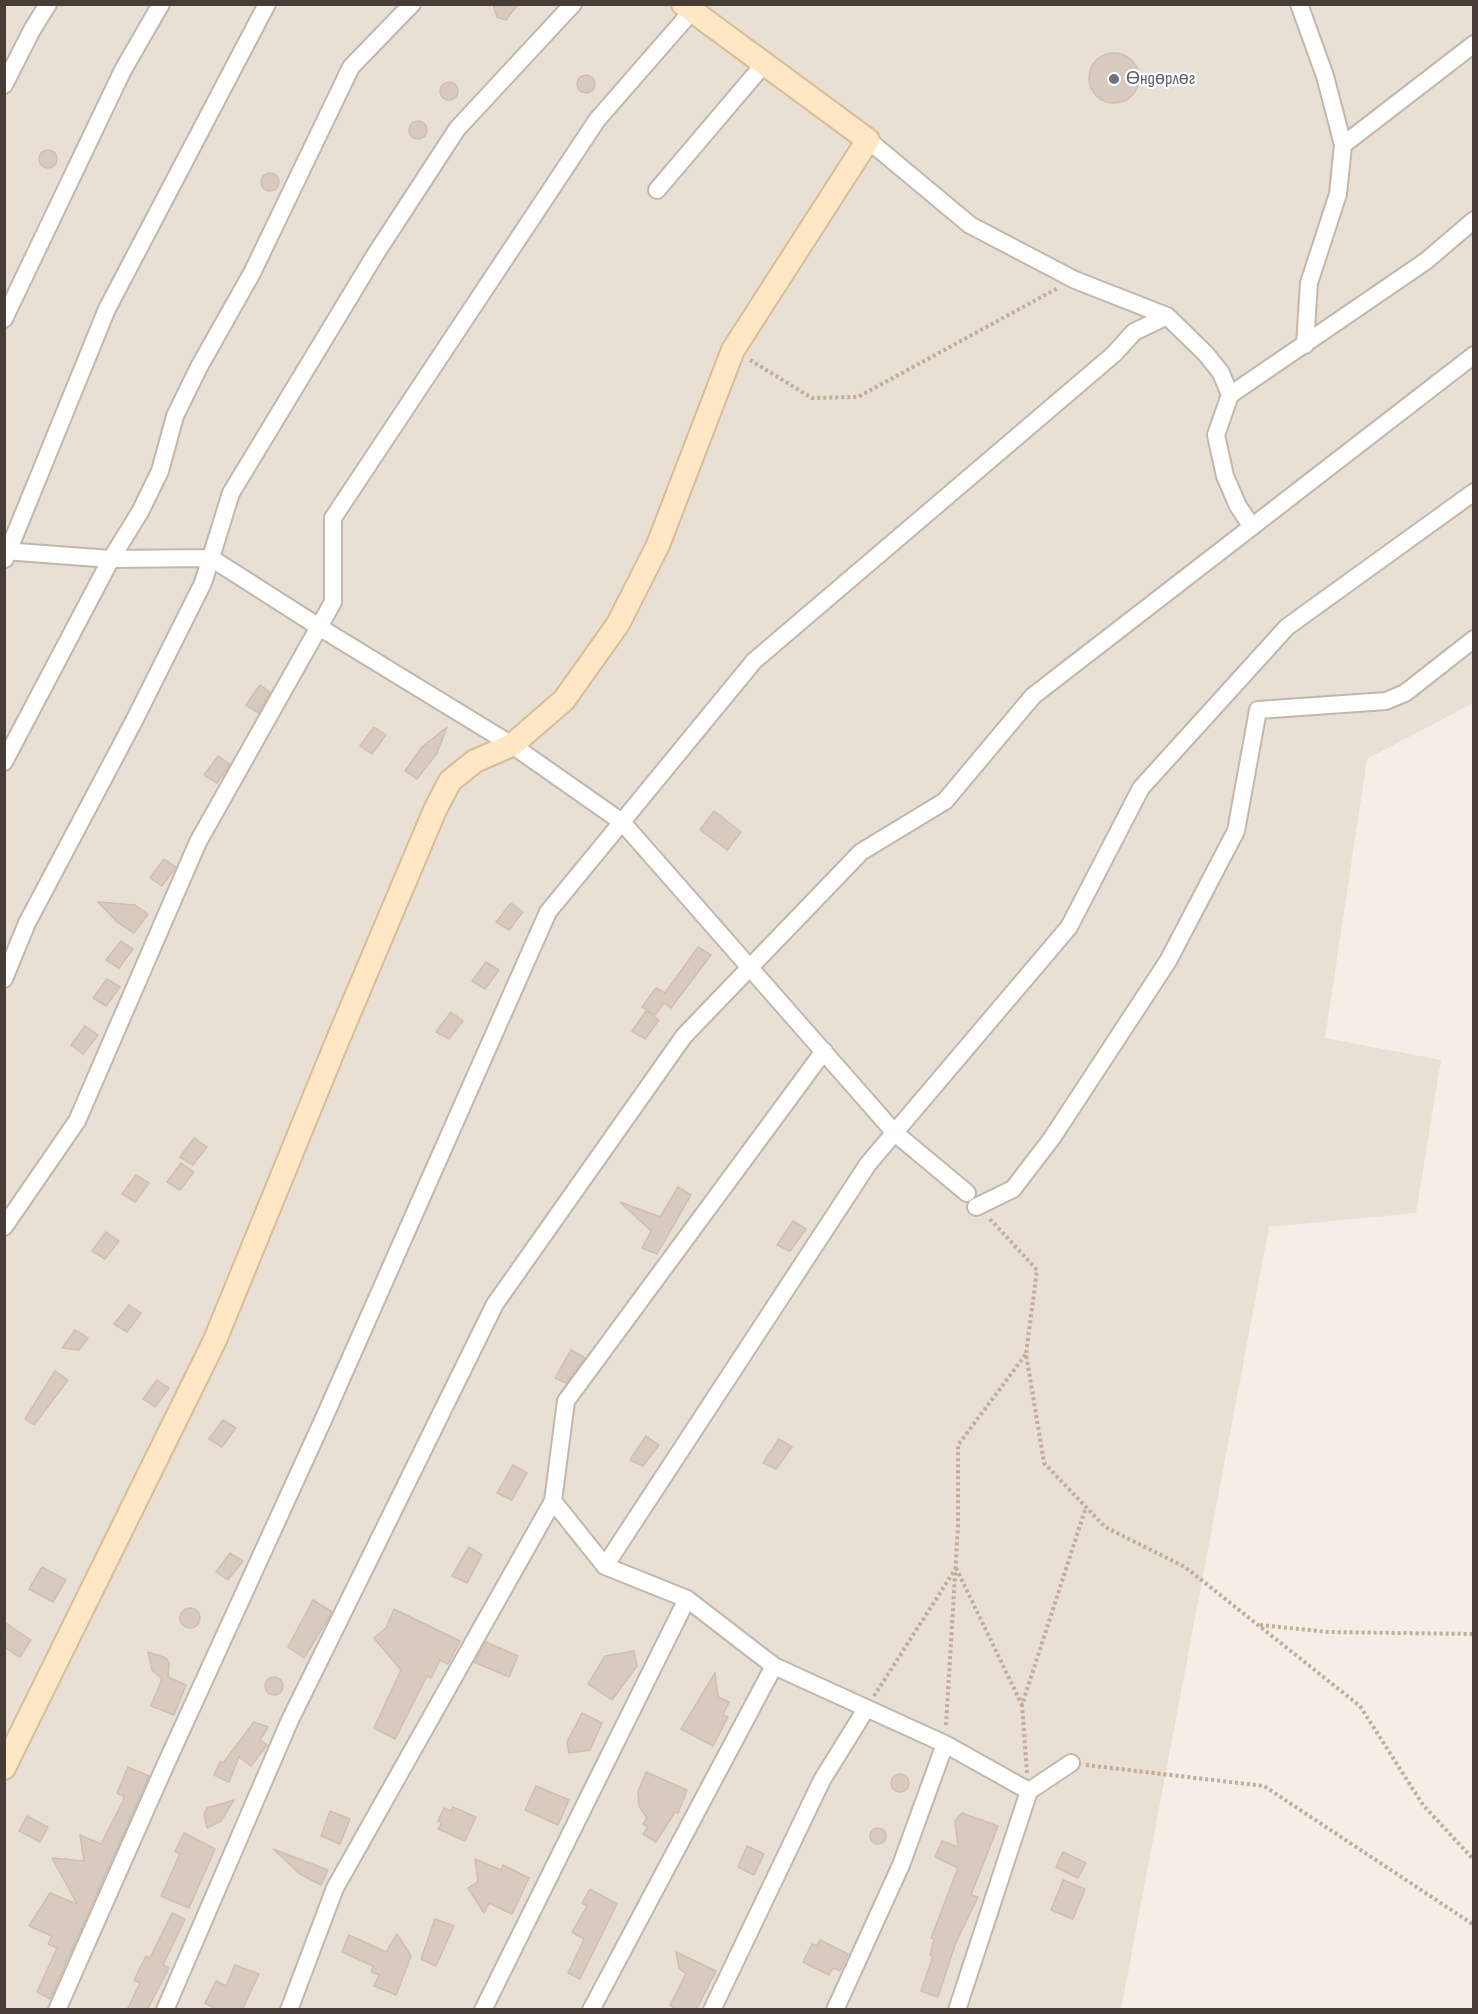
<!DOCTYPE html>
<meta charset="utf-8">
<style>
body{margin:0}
#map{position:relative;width:1478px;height:2014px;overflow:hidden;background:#f4eee7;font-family:"Sofia Sans Condensed",sans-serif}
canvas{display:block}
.frame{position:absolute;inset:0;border:6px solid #483d36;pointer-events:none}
</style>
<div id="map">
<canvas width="1478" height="2014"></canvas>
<div class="frame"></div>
</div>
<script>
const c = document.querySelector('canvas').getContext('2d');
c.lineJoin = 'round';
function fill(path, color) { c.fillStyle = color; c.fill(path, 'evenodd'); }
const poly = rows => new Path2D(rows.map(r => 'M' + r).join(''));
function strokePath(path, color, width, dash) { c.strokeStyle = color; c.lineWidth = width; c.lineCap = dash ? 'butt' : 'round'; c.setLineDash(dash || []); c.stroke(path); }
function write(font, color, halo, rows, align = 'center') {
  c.font = font + ' "Sofia Sans Condensed",sans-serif'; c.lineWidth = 4.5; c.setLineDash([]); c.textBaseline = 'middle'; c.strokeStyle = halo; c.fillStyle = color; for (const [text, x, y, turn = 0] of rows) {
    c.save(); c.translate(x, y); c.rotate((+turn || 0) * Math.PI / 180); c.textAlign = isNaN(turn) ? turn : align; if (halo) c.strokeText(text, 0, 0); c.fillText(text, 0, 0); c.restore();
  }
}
fill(poly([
 [5,5,1473,5,1473,703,1367,759,1325,1038,1441,1060,1416,1213,1269,1227,1121,2009,5,2010]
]), '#e8dfd5');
const building = poly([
 [493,4,518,4,506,20,497,17,493,4],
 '1089 78a25 25 0 1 1 50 0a25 25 0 1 1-50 0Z',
 '577 84a9 9 0 1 1 18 0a9 9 0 1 1-18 0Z',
 '440 91a9 9 0 1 1 18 0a9 9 0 1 1-18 0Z',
 '409 130a9 9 0 1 1 18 0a9 9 0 1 1-18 0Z',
 '39 159a9 9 0 1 1 18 0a9 9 0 1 1-18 0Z',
 '261 182a9 9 0 1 1 18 0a9 9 0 1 1-18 0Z',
 [260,685,270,692,259,713,246,705,260,685],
 [374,727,386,735,372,754,360,746,374,727],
 [447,727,437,753,417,779,405,771,422,747,447,727],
 [218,756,230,764,217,783,204,775,218,756],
 [714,811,741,832,727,850,700,830,714,811],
 [164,859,176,867,162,886,150,878,164,859],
 [98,902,135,905,148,914,134,933,117,922,98,902],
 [511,903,523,912,509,930,496,922,511,903],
 [121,941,133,949,119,968,106,960,121,941],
 [698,947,711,955,671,1008,664,1003,655,1015,642,1007,656,988,665,993,698,947],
 [486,962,499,970,485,989,472,981,486,962],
 [107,979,120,987,106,1006,93,998,107,979],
 [646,1011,659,1020,645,1039,632,1031,646,1011],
 [451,1012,463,1021,449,1039,436,1032,451,1012],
 [85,1026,98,1035,83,1054,71,1045,85,1026],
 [194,1138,207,1147,193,1165,180,1157,194,1138],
 [181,1163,194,1172,180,1190,167,1182,181,1163],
 [136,1175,149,1183,135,1202,122,1194,136,1175],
 [678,1187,691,1195,657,1254,642,1248,651,1231,620,1202,660,1217,678,1187],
 [793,1221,806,1229,790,1251,777,1245,793,1221],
 [106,1232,119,1241,105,1259,92,1251,106,1232],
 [129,1305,141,1313,127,1332,114,1324,129,1305],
 [75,1330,88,1338,79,1350,62,1348,75,1330],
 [571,1350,585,1358,566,1383,555,1378,571,1350],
 [55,1371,68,1380,34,1425,25,1419,55,1371],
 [157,1380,169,1388,155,1407,143,1399,157,1380],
 [223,1420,236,1428,222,1447,209,1439,223,1420],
 [646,1436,659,1445,643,1466,630,1460,646,1436],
 [779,1439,792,1447,776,1469,763,1463,779,1439],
 [513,1465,527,1473,512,1500,497,1493,513,1465],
 [469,1547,482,1555,467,1583,452,1576,469,1547],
 [230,1553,243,1561,228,1580,216,1572,230,1553],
 [42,1567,66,1580,53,1602,29,1589,42,1567],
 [313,1600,332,1612,304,1658,288,1647,313,1600],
 '180 1618a10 10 0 1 1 20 0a10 10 0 1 1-20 0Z',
 [394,1609,460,1641,448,1664,440,1660,431,1678,427,1676,395,1739,374,1728,401,1670,374,1638,386,1628,394,1609],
 [4,1622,31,1640,20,1657,4,1647,4,1622],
 [486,1642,518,1656,509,1677,474,1662,486,1642],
 [634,1651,637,1666,612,1700,588,1684,605,1656,634,1651],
 [148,1652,166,1658,169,1663,168,1677,186,1685,174,1715,151,1706,162,1679,152,1670,148,1652],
 [715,1673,718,1697,729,1702,723,1715,728,1717,713,1746,681,1729,715,1673],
 '265 1686a9 9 0 1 1 18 0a9 9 0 1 1-18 0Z',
 [582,1713,602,1723,590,1750,569,1753,567,1742,582,1713],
 [254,1722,268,1727,260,1740,267,1745,251,1766,239,1757,229,1782,214,1775,220,1762,223,1763,254,1722],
 [128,1767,149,1776,50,1999,37,1992,57,1948,48,1944,52,1936,29,1926,50,1893,77,1904,52,1858,84,1861,80,1835,101,1844,123,1801,124,1796,117,1793,128,1767],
 [646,1772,687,1790,678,1813,675,1812,656,1842,643,1834,648,1827,643,1824,647,1818,639,1806,638,1792,646,1772],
 '891 1783a9 9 0 1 1 18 0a9 9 0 1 1-18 0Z',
 [536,1786,569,1800,558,1825,525,1810,536,1786],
 [234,1800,221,1821,207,1828,204,1814,207,1808,234,1800],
 [453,1807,476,1817,465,1841,438,1829,442,1823,438,1821,444,1808,451,1811,453,1807],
 [330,1811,350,1819,340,1844,321,1836,330,1811],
 [962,1813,998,1826,971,1895,978,1897,956,1942,938,1997,921,1991,933,1956,930,1955,934,1939,931,1938,958,1868,935,1857,942,1841,958,1847,955,1821,962,1813],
 [27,1816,48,1827,40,1842,19,1831,27,1816],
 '870 1836a8 8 0 1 1 16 0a8 8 0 1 1-16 0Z',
 [184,1833,215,1849,189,1908,161,1896,180,1854,175,1851,184,1833],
 [747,1846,764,1854,754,1875,738,1867,747,1846],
 [273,1849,328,1870,321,1885,300,1874,273,1849],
 [1063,1852,1086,1863,1078,1878,1056,1867,1063,1852],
 [475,1859,501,1870,503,1865,529,1878,512,1914,489,1903,484,1913,468,1888,478,1882,475,1859],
 [1063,1880,1085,1889,1073,1919,1051,1910,1063,1880],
 [590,1889,617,1904,580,1979,568,1973,584,1939,572,1932,587,1906,582,1903,590,1889],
 [172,1913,185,1919,163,1965,169,1968,147,2010,127,2010,140,1983,134,1980,146,1956,150,1958,172,1913],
 [435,1919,454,1926,436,1966,421,1959,435,1919],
 [397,1934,411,1956,396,1995,374,1986,379,1975,371,1972,373,1966,342,1952,349,1935,386,1952,397,1934],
 [820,1940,848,1954,840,1971,833,1968,829,1975,803,1962,812,1944,817,1946,820,1940],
 [676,1952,716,1971,696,2010,678,2010,670,2005,686,1974,679,1968,676,1952],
 [235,1965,259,1974,242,2010,218,2010,205,2003,216,1981,226,1986,235,1965]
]);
fill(building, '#d9cabf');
strokePath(building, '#d1beaf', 1.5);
const street = poly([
 [1299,4,1325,76,1343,145,1338,194,1309,283,1305,345],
 [4,85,32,30,48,4],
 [868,140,970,225,1075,280,1167,316,1206,354,1221,373,1230,395,1216,435,1225,476,1238,506,1252,527],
 [1343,145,1474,44],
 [657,190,764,64],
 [4,319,123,70,161,4],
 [1230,395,1426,261,1474,220],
 [4,551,111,559,211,558,319,627,512,745,622,822,895,1133,967,1193],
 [5,559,107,309,267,4],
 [4,762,111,559,140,512,160,471,175,416,199,367,252,273,351,67,412,4],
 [4,979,27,923,135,719,203,583,231,493,375,255,457,129,573,4],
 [824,1051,566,1401,553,1501,605,1566,687,1599,774,1666,945,1744,1029,1791,1071,1763],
 [976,1207,1013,1189,1052,1138,1168,961,1236,831,1258,710,1386,701,1405,693,1474,639],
 [4,1227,77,1121,198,842,333,602,333,518,597,120,692,11],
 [605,1566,868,1164,1069,927,1141,788,1287,627,1474,492],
 [57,2010,165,1766,324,1418,548,912,754,661,1114,354,1134,332,1167,316],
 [165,2010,290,1720,495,1304,684,1036,861,852,945,801,1033,696,1474,355],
 [289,2010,335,1888,553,1501],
 [483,2010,687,1599],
 [591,2010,774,1666],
 [712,2010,822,1780,866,1709],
 [835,2010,901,1865,945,1744],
 [957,2010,1029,1791]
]);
const secondary = poly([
 [4,1768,215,1340,339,1037,435,810,450,781,475,761,512,745,564,700,618,624,658,545,733,350,868,140,683,4]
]);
strokePath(street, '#c3b7ac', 20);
strokePath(secondary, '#d9bc98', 26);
strokePath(poly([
 [750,360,812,398,858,397,1058,288],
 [990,1219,1037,1270,1026,1354,1044,1463,1105,1527,1185,1567,1360,1706,1423,1805,1474,1860],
 [956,1568,1022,1705],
 [1260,1625,1328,1632,1474,1634],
 [874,1696,956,1568],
 [946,1725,958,1526,958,1445,1026,1354],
 [1086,1765,1264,1786,1474,1925],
 [1027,1773,1022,1705,1086,1507]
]), '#c2ad9a', 4, [3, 3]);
strokePath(street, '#fff', 16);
strokePath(secondary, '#ffe7c6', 22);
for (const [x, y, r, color] of [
 [1114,79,6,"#6b7280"]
]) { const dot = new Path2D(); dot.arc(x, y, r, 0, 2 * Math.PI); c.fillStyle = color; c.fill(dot); strokePath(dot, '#fff', 2); }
write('18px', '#5b616d', '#fff', [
 ["Өндөрлөг",1126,79]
], 'left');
</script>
